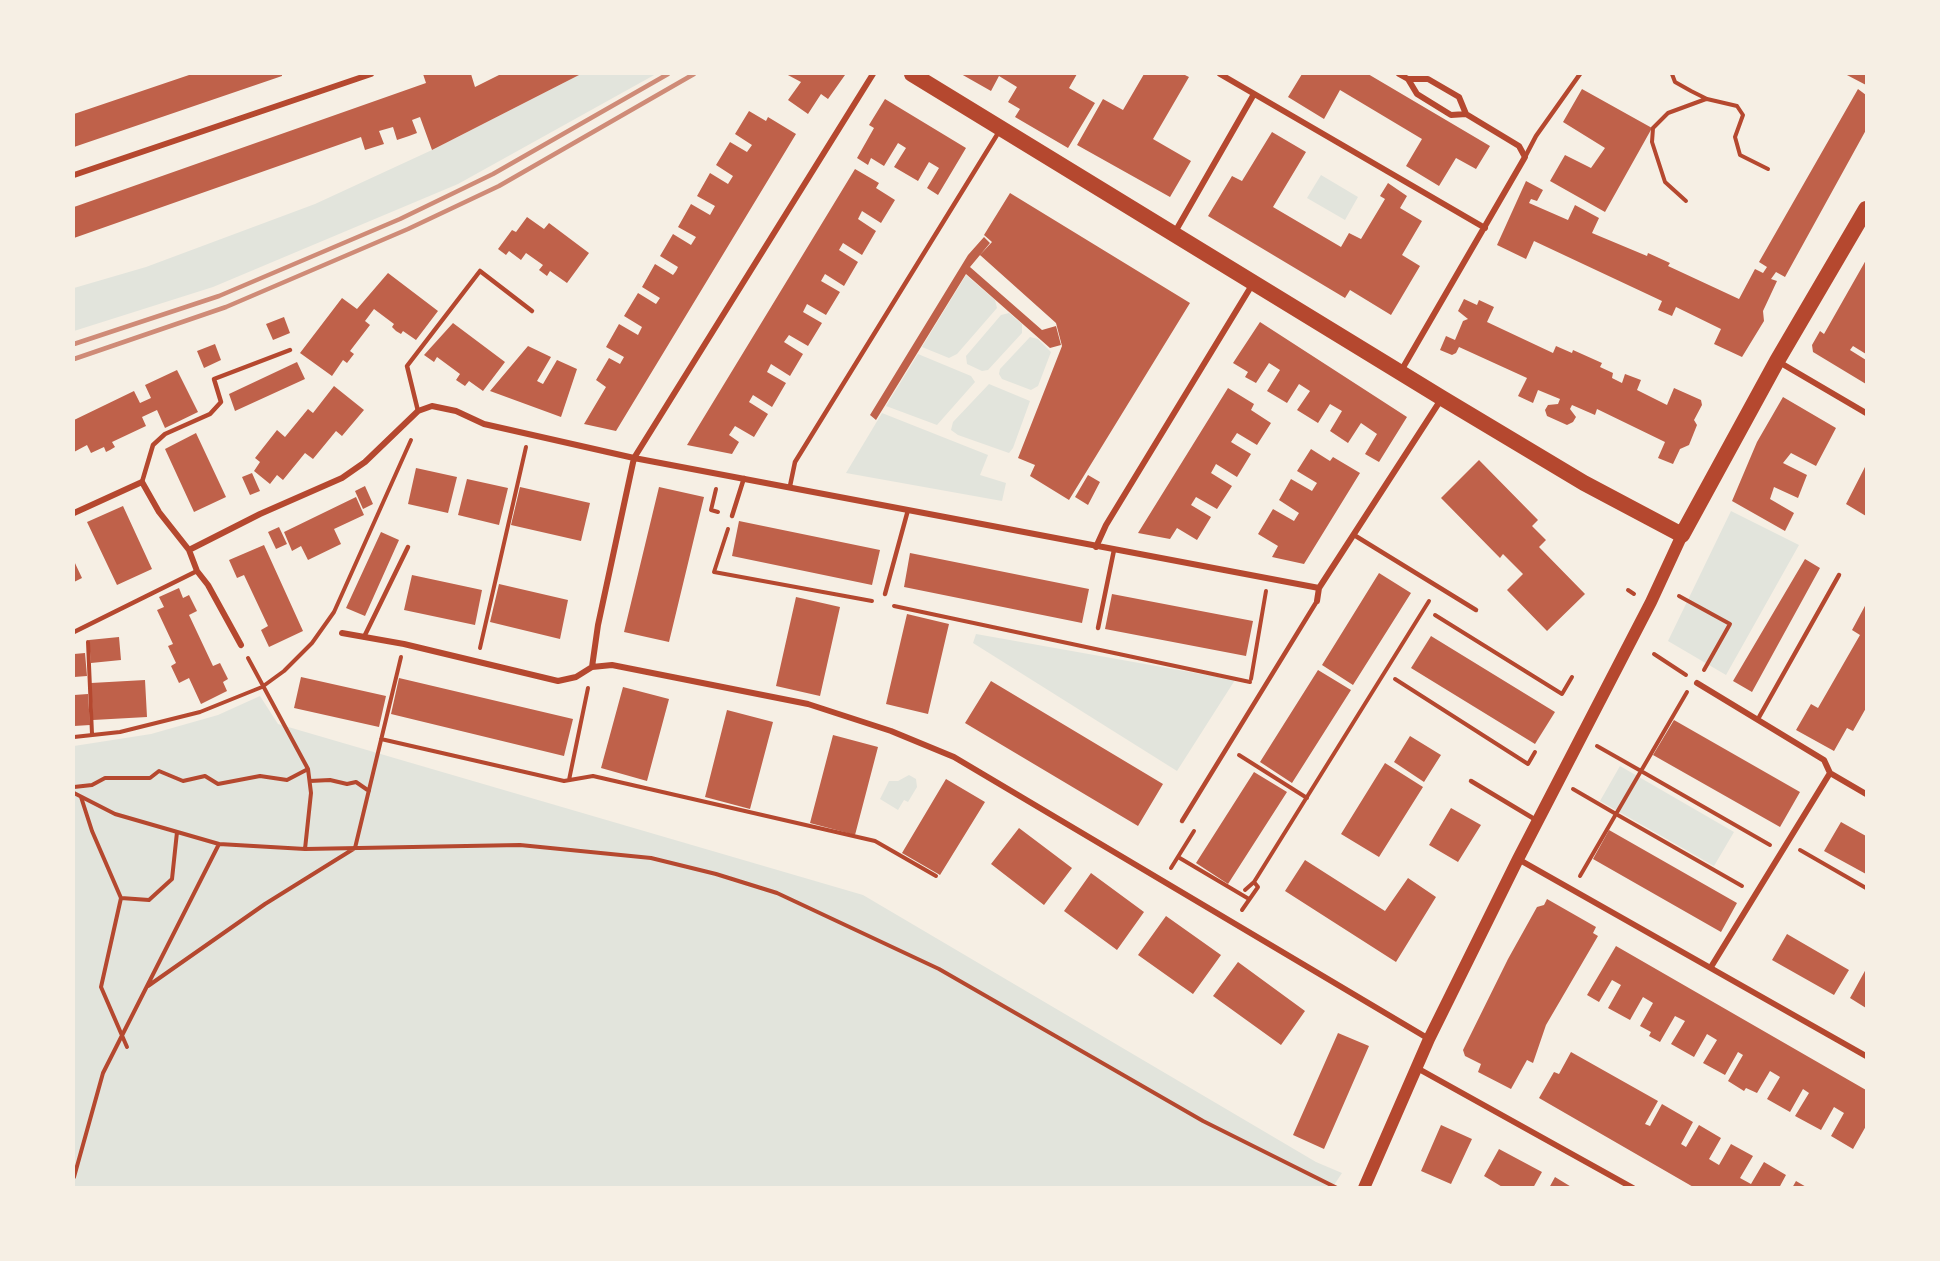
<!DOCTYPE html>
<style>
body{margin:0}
#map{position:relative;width:1940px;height:1261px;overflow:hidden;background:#f6efe4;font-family:Arial,sans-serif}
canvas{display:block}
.frame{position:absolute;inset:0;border:75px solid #f6efe4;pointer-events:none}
</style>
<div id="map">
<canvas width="1940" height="1261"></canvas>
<div class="frame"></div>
</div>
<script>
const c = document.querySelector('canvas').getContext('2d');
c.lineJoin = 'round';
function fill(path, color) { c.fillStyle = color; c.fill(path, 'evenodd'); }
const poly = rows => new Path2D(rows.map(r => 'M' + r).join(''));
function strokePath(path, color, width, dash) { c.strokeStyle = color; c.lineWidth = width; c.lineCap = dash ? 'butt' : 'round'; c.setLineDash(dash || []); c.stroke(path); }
fill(poly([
 [581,74,656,74,458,184,213,287,74,331,74,288,146,267,315,204,432,150],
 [1321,175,1358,197,1345,220,1307,198],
 [966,275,995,300,997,308,957,354,949,358,922,347],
 [1009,313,1022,324,1022,333,988,370,982,371,967,364,966,356,1001,315],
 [1030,337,1038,339,1051,352,1038,386,1031,390,1002,379,999,374,1000,369],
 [918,354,971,376,975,382,937,425,886,406],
 [989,384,1030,401,1013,448,1009,453,958,435,951,430,953,422],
 [882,413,988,455,980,475,1006,483,1002,501,846,473],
 [1731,511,1799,545,1726,675,1668,641],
 [976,634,1235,680,1177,771,973,643],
 [260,696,278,724,863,895,1316,1162,1342,1173,1332,1188,74,1188,74,746,151,734,218,715],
 [1620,766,1734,832,1714,866,1600,801],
 [909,775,916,779,917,787,908,802,904,800,898,810,880,799,889,781,898,781]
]), '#e2e4dc');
fill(poly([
 [192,74,282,74,282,76,74,147,74,114],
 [423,74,471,74,475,87,501,74,581,74,432,150,420,117,412,120,417,133,409,136,397,140,393,127,379,131,384,144,365,150,361,137,74,238,74,207,426,83],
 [786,74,842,74,845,75,828,99,821,94,808,114,788,100,801,82],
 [961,74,1077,74,1069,88,1095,103,1068,148,1015,117,1020,109,1008,102,1017,87,999,76,991,91],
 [1144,74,1183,74,1189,77,1153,139,1191,161,1170,197,1077,145,1103,99,1123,110],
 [1302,74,1368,74,1490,146,1476,169,1456,158,1439,186,1406,166,1422,139,1340,90,1324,119,1288,97],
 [1845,74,1866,74,1866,85],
 [1582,89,1652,128,1605,212,1550,181,1565,155,1591,168,1605,148,1563,122],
 [1858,89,1866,95,1866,130,1785,277,1776,272,1771,279,1777,281,1763,311,1764,321,1742,357,1714,344,1721,329,1676,307,1672,316,1658,310,1662,301,1534,241,1526,259,1497,245,1526,181,1543,190,1537,201,1531,199,1529,203,1568,220,1575,205,1599,218,1592,233,1647,256,1648,253,1670,263,1668,266,1739,299,1755,269,1763,273,1767,267,1759,262],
 [885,99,966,148,938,195,927,188,939,168,929,162,918,181,894,167,906,148,898,143,884,166,871,158,868,165,857,158,874,128,869,125],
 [749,111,766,121,768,117,796,134,616,431,584,424,606,387,596,380,609,358,620,364,624,357,606,347,619,324,638,335,642,327,624,316,638,293,656,304,660,298,642,287,655,264,673,275,676,271,678,267,660,256,673,234,691,245,696,237,678,227,691,204,710,215,715,206,697,196,710,173,728,184,733,176,716,165,730,142,747,152,752,145,735,134],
 [1272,132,1306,152,1273,207,1341,247,1349,233,1361,239,1385,199,1380,196,1388,183,1407,196,1400,208,1422,221,1402,255,1420,266,1391,315,1350,290,1345,298,1208,216,1232,176,1242,181],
 [855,169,879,183,876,188,895,200,881,223,862,211,858,219,876,231,862,255,843,243,839,250,858,262,844,286,825,274,821,281,840,292,826,315,807,304,803,312,822,323,808,346,789,335,784,342,803,354,790,376,771,364,767,372,786,383,772,407,753,395,749,402,768,414,754,437,735,426,729,435,739,442,732,454,687,445],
 [1010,193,1190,303,1069,500,1030,476,1035,465,1018,458,1062,346,1056,323,980,255,992,242,984,235],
 [527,217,544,229,549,223,589,253,567,283,550,271,547,276,539,270,543,265,526,253,521,260,509,251,506,255,498,249,512,230,516,232],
 [984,237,990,243,970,267,1042,330,1056,326,1061,345,1050,348,966,274,876,420,870,415,968,255],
 [1866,260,1866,354,1853,346,1850,350,1866,360,1866,384,1813,352,1812,345,1820,331,1824,334],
 [388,273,438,311,416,340,403,331,401,334,396,331,392,327,394,324,374,309,365,321,370,325,350,351,354,354,347,363,343,360,332,376,300,353,342,298,357,309],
 [1464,299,1477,305,1479,300,1494,307,1487,322,1553,353,1556,346,1572,353,1573,350,1602,363,1600,367,1613,373,1612,378,1622,383,1625,374,1641,380,1637,390,1667,405,1674,388,1701,400,1702,405,1694,420,1697,425,1689,445,1680,449,1673,464,1658,458,1665,442,1597,409,1595,415,1572,405,1570,409,1576,417,1573,422,1567,425,1547,416,1545,410,1548,405,1558,404,1560,399,1538,390,1533,403,1518,396,1527,378,1459,347,1456,353,1452,355,1440,350,1446,336,1455,340,1463,321,1468,319,1458,311],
 [284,317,290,333,273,340,266,324],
 [1260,322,1407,417,1379,462,1365,454,1377,434,1361,423,1348,443,1330,431,1342,411,1330,404,1318,423,1297,410,1310,391,1299,384,1287,403,1267,391,1280,370,1269,363,1256,383,1245,377,1248,372,1233,363],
 [453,323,505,362,483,391,469,381,465,386,456,380,460,374,437,357,434,362,424,355],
 [215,344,221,360,204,368,197,351],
 [528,346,551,357,537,381,543,384,557,360,577,369,561,417,490,391],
 [297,362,305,379,235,411,229,394],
 [177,370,198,412,165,428,157,410,142,417,146,426,112,442,115,447,110,450,106,452,104,447,91,453,87,445,74,452,74,420,134,391,140,403,151,398,145,385],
 [334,386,364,410,342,436,336,431,313,459,305,453,283,480,277,475,270,484,254,471,260,462,255,458,277,430,285,437,308,409,313,413],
 [1228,388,1254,404,1251,410,1271,423,1257,445,1237,433,1231,442,1251,454,1237,477,1216,464,1211,473,1232,486,1217,509,1196,497,1191,505,1211,517,1197,540,1177,528,1170,539,1138,533],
 [1783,397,1836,428,1816,466,1791,453,1783,463,1807,475,1798,498,1774,487,1770,499,1794,513,1785,531,1732,501,1757,442],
 [196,433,226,497,194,512,165,449],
 [1311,449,1330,461,1333,457,1360,473,1304,564,1272,557,1278,546,1258,534,1273,509,1294,521,1299,513,1279,500,1291,479,1312,491,1317,483,1297,471],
 [1479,460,1538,520,1532,526,1546,540,1539,547,1585,594,1547,631,1507,590,1523,574,1503,554,1500,558,1441,498],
 [1866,465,1866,516,1846,504],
 [416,468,457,477,448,513,408,504],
 [252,473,260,491,250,495,242,477],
 [1088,475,1100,482,1088,505,1075,497],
 [467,479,508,488,499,525,458,515],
 [365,486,373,504,363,509,355,491],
 [520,487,590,503,581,541,511,525],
 [659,487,704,497,669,642,624,632],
 [356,497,364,515,334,529,341,544,308,560,301,546,292,551,284,532],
 [123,506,152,569,117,585,87,522],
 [739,521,880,550,872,585,732,556],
 [279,527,287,544,276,549,268,532],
 [381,532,399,540,365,616,346,608],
 [264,545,303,631,269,647,261,630,268,626,244,575,237,578,229,560],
 [910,553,1089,589,1082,623,904,587],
 [1805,559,1820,568,1752,692,1733,681],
 [74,561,82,578,74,582],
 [1379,573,1411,593,1353,685,1322,665],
 [412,575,482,590,475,625,404,610],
 [499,584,568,600,560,639,490,622],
 [179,588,183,598,189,595,197,611,189,615,213,666,220,663,228,679,223,682,227,691,201,704,189,678,179,683,171,666,176,663,168,646,173,644,157,610,164,607,159,597],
 [1112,594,1253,621,1246,656,1105,629],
 [796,597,840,607,820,696,776,686],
 [1866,604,1866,708,1853,731,1847,728,1834,751,1796,730,1811,704,1818,708,1860,635,1852,630],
 [907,614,949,624,928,714,886,704],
 [1431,636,1555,712,1535,744,1411,668],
 [119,637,121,660,91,663,89,640],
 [85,653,87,676,74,677,74,654],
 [1318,670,1351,690,1292,783,1260,762],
 [301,677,386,696,379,727,294,708],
 [399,678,573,719,564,756,391,714],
 [145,680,147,717,93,720,91,683],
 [991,681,1163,784,1138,826,965,723],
 [623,687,669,699,647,781,601,768],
 [88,694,90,725,74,726,74,695],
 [727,710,773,722,750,809,705,797],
 [1674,720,1800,792,1780,827,1653,755],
 [833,735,878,747,855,835,810,823],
 [1410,736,1441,755,1424,782,1394,762],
 [1385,763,1423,787,1379,857,1341,834],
 [1254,772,1287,792,1228,884,1196,863],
 [946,779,985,802,940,875,902,853],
 [1451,808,1481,825,1458,862,1429,845],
 [1841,822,1866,836,1866,874,1824,851],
 [1019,828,1072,868,1044,905,991,864],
 [1609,830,1737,903,1721,932,1593,859],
 [1305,860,1385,911,1408,878,1436,897,1396,962,1285,891],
 [1091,873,1144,912,1117,950,1064,911],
 [1547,899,1596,927,1593,933,1598,936,1546,1025,1533,1063,1527,1060,1511,1089,1478,1072,1481,1064,1465,1056,1463,1050,1508,959,1537,907,1544,905],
 [1166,916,1221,955,1193,994,1138,955],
 [1787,934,1849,970,1834,995,1772,960],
 [1616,946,1866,1090,1866,1126,1853,1149,1831,1136,1844,1113,1834,1107,1821,1130,1795,1116,1809,1093,1803,1089,1790,1112,1767,1099,1780,1077,1770,1071,1757,1093,1746,1088,1744,1091,1728,1081,1743,1055,1738,1052,1725,1075,1703,1063,1717,1040,1707,1034,1694,1057,1671,1044,1685,1021,1675,1016,1660,1042,1649,1036,1651,1032,1640,1026,1653,1003,1643,997,1630,1020,1608,1008,1621,985,1612,980,1599,1002,1587,995],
 [1238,962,1305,1011,1281,1045,1213,996],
 [1866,969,1866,1008,1850,998],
 [1338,1033,1369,1046,1324,1149,1293,1135],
 [1571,1052,1658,1101,1645,1124,1650,1126,1662,1104,1693,1122,1681,1144,1686,1147,1699,1125,1721,1138,1709,1159,1719,1165,1731,1144,1753,1156,1740,1178,1751,1184,1764,1162,1786,1175,1779,1188,1695,1188,1539,1098,1554,1072,1559,1074],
 [1441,1125,1472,1139,1451,1184,1421,1171],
 [1499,1149,1542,1172,1533,1188,1504,1188,1484,1176],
 [1555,1177,1573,1188,1549,1188],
 [1796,1181,1808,1188,1792,1188]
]), '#bf614a');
strokePath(poly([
 [1672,74,1675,82,1691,91,1707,99,1737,106,1743,115,1735,137,1740,155,1768,169],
 [1686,201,1665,182,1652,142,1653,128,1668,113,1706,99],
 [716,489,711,510,718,512],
 [728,529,714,572,872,601],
 [1628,590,1634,594],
 [1679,596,1730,624,1704,670],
 [894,606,1250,682],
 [1435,615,1562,694,1572,677],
 [88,642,92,734],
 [480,648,526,447],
 [1654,654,1686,675],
 [248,658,308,769,311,793,305,849],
 [1251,679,1266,591],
 [1395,679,1528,764,1535,752],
 [74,737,120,732,200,712,262,687,284,671,312,643,334,612,411,440],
 [381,739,564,781,593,776,875,841,936,876],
 [1597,746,1641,771,1687,692],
 [1239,755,1307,798],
 [569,780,588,688],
 [310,781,330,780,347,784,356,782,369,791],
 [74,787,92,785,105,778,150,778,159,771,183,781,205,776,218,784,260,776,287,780,308,769],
 [1573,789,1616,814,1580,876],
 [74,793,115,814,219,844,103,1073,74,1177],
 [81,797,92,831,121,898,101,987,127,1047],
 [219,844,305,849,520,845,651,858,716,874,777,893,939,969,1203,1121,1337,1188],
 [1800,850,1866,888],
 [1178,857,1249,899],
 [1171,868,1194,831],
 [1742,886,1616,814,1641,771,1770,845],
 [1245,890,1254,882,1429,601],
 [121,898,149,900,172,879,177,832],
 [1242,910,1258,887,1254,882],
 [148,986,265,904,355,848,401,657]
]), '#b5482f', 4);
strokePath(poly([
 [1525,157,1536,136,1580,74],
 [418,411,407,366,480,271,532,311],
 [142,482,153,445,165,434,210,414,221,402,214,379,290,350],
 [790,486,795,462,1000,130],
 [732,516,744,478],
 [1354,535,1476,610],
 [885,594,908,510],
 [1098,628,1114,550],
 [74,632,197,571],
 [364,637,408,547],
 [1758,719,1839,575],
 [1471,781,1536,820],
 [1182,821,1317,601]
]), '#b5482f', 4.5);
strokePath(poly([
 [873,74,634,458,598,625,592,667,612,665,808,704,891,731,954,757,1429,1039],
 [1220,74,1485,228],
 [1399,74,1408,79,1417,94,1451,115,1466,114,1519,146,1525,157,1401,371],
 [1408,79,1428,79,1459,97,1466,114],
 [74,175,371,74],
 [1175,232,1254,94],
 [1779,362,1866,413],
 [74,513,142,482,159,512,189,550,197,571,208,585,241,645],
 [1096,547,1106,525,1252,285],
 [189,550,260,514,342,478,365,462,418,411,432,406,456,411,484,424,634,458,1319,588],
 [1317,601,1319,588,1442,398],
 [342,633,404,644,558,681,576,677,592,667],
 [1697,683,1824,760,1830,773],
 [1830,773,1866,794],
 [1518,859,1866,1056],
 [1711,967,1830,773],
 [1417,1068,1633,1188]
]), '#b5482f', 6);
strokePath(poly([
 [1364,1188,1429,1039,1518,859,1651,602,1682,535]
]), '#b5482f', 12);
strokePath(poly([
 [912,74,1442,398,1584,483,1682,535,1777,361,1866,209]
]), '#b5482f', 16);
strokePath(poly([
 [74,344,219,296,400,219,493,174,668,74],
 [74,359,226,307,408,229,499,186,694,74]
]), '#cf8b77', 4.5);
</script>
